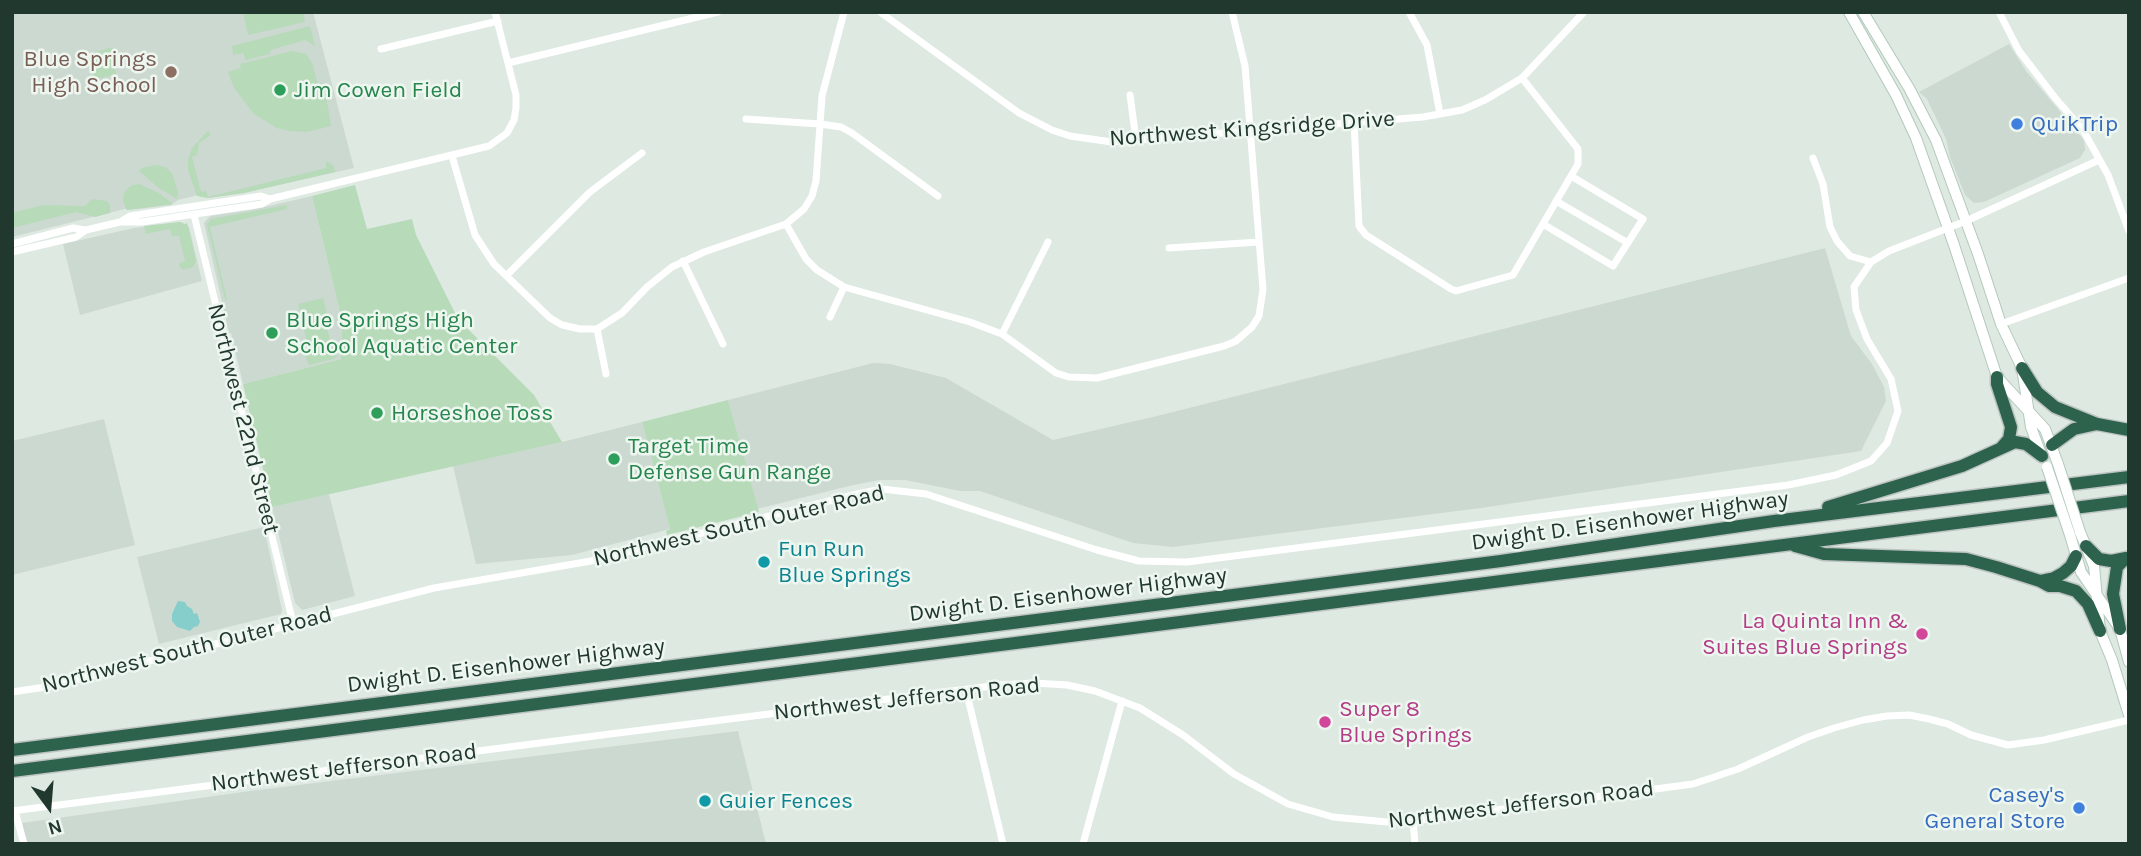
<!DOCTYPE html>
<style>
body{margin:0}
#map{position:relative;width:2141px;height:856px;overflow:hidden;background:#dee9e2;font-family:Karla,sans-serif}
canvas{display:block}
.frame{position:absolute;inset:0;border:14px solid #20382d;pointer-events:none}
.north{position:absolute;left:14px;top:772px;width:70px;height:70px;-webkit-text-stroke:5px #eef6f0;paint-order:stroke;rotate:164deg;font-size:19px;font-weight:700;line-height:28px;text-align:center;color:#20382d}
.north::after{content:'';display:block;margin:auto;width:24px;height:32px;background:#20382d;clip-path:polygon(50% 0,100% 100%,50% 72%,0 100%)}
</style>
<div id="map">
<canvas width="2141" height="856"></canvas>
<div class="frame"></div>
<div class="north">N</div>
</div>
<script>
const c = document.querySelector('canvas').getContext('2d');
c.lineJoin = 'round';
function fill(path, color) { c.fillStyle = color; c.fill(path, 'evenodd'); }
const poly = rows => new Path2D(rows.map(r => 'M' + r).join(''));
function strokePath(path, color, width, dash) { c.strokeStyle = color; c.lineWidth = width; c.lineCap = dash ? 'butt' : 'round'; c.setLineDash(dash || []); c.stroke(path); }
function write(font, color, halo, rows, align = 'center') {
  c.font = font + ' Karla,sans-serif'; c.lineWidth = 5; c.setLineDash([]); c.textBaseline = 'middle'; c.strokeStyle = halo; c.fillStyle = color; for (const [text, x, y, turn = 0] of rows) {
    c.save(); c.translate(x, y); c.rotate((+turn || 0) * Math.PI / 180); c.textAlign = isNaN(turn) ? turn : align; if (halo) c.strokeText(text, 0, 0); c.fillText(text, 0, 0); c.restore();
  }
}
fill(poly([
 [12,12,313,12,354,168,243,193,208,198,198,195,178,200,171,205,130,210,125,209,12,237],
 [2009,44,2026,71,2084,140,2085,150,2080,158,1984,202,1974,203,1965,195,1950,157,1946,139,1927,99,1919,92],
 [312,196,342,321,341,359,243,384,231,333,229,333,204,223,210,216,251,210],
 [181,222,189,227,202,281,80,315,63,244,134,228],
 [1825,248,1851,336,1872,364,1884,387,1886,401,1861,451,1481,508,1173,547,1133,543,980,491,960,491,905,480,880,480,853,485,757,509,728,400,873,363,890,364,946,378,1053,440,1157,416],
 [104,419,135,545,12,575,12,441],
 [642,422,670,529,572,555,476,564,453,466,562,442],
 [329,494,355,596,302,610,295,603,272,507],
 [264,527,282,610,281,614,159,644,137,557],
 [738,731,766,844,27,844,22,823,250,791]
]), '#ccd9d1');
fill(poly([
 [243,12,303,12,305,22,248,35],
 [310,26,315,46,305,40,271,50,270,54,238,62,245,60,244,53,233,55,232,46],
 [113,47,116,74,94,80,88,54],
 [292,51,306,54,312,63,318,84,324,83,331,126,307,132,290,131,277,128,254,114,234,88,228,72,241,68,240,64],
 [208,131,211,135,199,143,197,155,192,157,201,192,206,191,208,197,326,168,326,161,334,166,335,172,244,193,208,198,197,196,188,170,188,160,192,148],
 [155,165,165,167,172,173,178,192,177,199,159,188,139,171,142,168],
 [139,184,159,193,173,204,127,210,123,201,124,193,130,186],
 [355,185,367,229,412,219,416,235,458,319,534,395,562,442,272,507,243,384,341,359,342,321,312,196],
 [92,199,107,201,110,205,110,213,95,217,76,212,12,228,12,213,43,205,85,206],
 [287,205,287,209,210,227,227,300,225,299,207,225,211,219],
 [180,222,185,224,187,223,188,226,196,261,193,267,183,270,179,266,180,263,185,261,179,236,172,236,170,229,146,234,144,226],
 [323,298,328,317,325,318,331,345,333,345,337,356,333,359,309,365,304,352,309,351,298,304],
 [728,400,759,512,667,535,666,531,670,529,642,422]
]), '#b7dab9');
fill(poly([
 [178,601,185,602,187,606,192,609,194,614,197,613,200,622,198,626,194,627,190,631,177,627,172,621,172,614]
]), '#86cecb');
const secondary = poly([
 [1849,12,1896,95,1916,138,1954,245,1997,377,2045,429,2058,464],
 [1863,12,1909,88,1936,140,1978,254,2001,324,2022,368,2031,427,2042,457],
 [2080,532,2094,566,2100,631,2112,660,2129,715],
 [2070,535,2081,572,2120,629,2129,662]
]);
const motorway = poly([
 [2022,368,2037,392,2055,407,2097,424,2129,430],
 [1997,377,1997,384,2011,427,2009,439,2002,447],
 [2052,445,2074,429,2097,424],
 [1828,507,1962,466,2015,442,2026,444,2042,456],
 [1795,546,1824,554,1966,559,1996,567,2040,581,2049,586,2060,586,2076,591,2088,604,2100,631],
 [2086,546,2099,559,2111,561,2126,558],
 [2040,581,2054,578,2063,573,2071,566,2076,556],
 [2120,629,2113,594,2117,567,2126,558],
 [12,750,1501,561,1774,521,2129,477],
 [12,771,2129,501]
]);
strokePath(secondary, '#b1c9bc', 12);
strokePath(motorway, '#bcc3c0', 15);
strokePath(poly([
 [880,12,1019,113,1052,130,1070,136,1112,142,1423,117,1462,110,1485,100,1522,78,1584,12],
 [1409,12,1427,45,1440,114],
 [1999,12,2019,51,2056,99,2083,130,2108,175,2129,231],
 [381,49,498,21],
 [508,63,718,12],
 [1130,95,1136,140],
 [746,119,820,124,841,127,852,133,938,196],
 [1354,122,1359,226,1366,235,1451,289,1456,291,1513,275,1578,164,1578,149,1522,78],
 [452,156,475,235,494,264,550,318,562,325,580,329,597,329,622,313,647,287,672,267,704,252,786,224,804,209,812,196,816,181,822,96,844,12],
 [1813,158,1823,184,1830,227,1837,241,1850,256,1871,262],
 [1556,201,1628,243],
 [194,215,293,623],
 [120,222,142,222,262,204,270,199,489,146,507,133,514,120,516,108,516,95,495,12],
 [786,224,806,259,817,270,844,287,970,322,1002,334,1056,373,1069,377,1097,378,1224,346,1236,341,1252,327,1259,316,1263,289,1245,66,1232,12],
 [1543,224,1613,266,1643,219,1571,176],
 [12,244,73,228,85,230],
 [1169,248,1258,242],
 [12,252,76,237,86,230,120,222,130,216,261,196,270,199],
 [683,261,723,344],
 [507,275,590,192,642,153],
 [830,317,844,287],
 [2001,324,2129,278],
 [597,329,606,374],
 [1002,334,1048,242],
 [966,690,1003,844],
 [12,692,52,686,434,588,591,561,857,494,882,489,926,494,1097,550,1139,561,1187,562,1788,485,1836,475,1871,461,1887,443,1898,411,1891,379,1867,339,1856,310,1854,287,1871,262,1889,251,1966,221,2099,160],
 [12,811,610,734,1000,685,1034,683,1067,685,1095,691,1140,708,1183,735,1234,774,1288,804,1333,817,1387,822,1413,821,1693,784,1738,769,1808,737,1834,728,1863,720,1887,716,1909,715,1929,719,1948,724,1971,735,2008,745,2044,740,2129,720],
 [15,811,24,844],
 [1413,821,1415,844],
 [1083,844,1122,701]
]), '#fff', 7);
strokePath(secondary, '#fff', 10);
strokePath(motorway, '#2d634d', 12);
const secondaryBridge = poly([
 [2058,464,2080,532],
 [2047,467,2070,535]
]);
strokePath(secondaryBridge, '#b1c9bc', 12, []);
strokePath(secondaryBridge, '#fff', 10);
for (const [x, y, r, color] of [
 [171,72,7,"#8d6e63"],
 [280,90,7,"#2e9e5b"],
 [2017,124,7,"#3f7fe0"],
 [272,333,7,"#2e9e5b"],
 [377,413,7,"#2e9e5b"],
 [614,459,7,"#2e9e5b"],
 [764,562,7,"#0f9aa8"],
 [1922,634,7,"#d1479c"],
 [1325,722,7,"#d1479c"],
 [705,801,7,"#0f9aa8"],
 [2079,808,7,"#3f7fe0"]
]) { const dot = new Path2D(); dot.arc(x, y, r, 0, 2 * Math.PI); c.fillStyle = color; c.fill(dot); strokePath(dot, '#eef6f0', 2.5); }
write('23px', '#785e54', '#eef6f0', [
 ["Blue Springs",157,59],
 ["High School",157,85]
], 'right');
write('23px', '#27864d', '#eef6f0', [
 ["Jim Cowen Field",294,90],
 ["Blue Springs High",286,320],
 ["School Aquatic Center",286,346],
 ["Horseshoe Toss",391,413],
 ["Target Time",628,446],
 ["Defense Gun Range",628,472]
], 'left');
write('23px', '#366cbe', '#eef6f0', [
 ["QuikTrip",2031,124],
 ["Casey's",2065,795,"right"],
 ["General Store",2065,821,"right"]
], 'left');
write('23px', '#20382d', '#eef6f0', [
 ["Northwest Kingsridge Drive",1252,129,-4],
 ["Northwest 22nd Street",243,419,76],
 ["Dwight D. Eisenhower Highway",1630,521,-8],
 ["Northwest South Outer Road",739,526,-13],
 ["Dwight D. Eisenhower Highway",1068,595,-7],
 ["Northwest South Outer Road",187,650,-14],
 ["Dwight D. Eisenhower Highway",506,666,-7],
 ["Northwest Jefferson Road",907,699,-6],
 ["Northwest Jefferson Road",344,768,-7],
 ["Northwest Jefferson Road",1521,805,-7]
]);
write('23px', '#0d838f', '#eef6f0', [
 ["Fun Run",778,549],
 ["Blue Springs",778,575],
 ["Guier Fences",719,801]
], 'left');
write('23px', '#b23c85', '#eef6f0', [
 ["La Quinta Inn &",1908,621],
 ["Suites Blue Springs",1908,647],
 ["Super 8",1339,709,"left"],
 ["Blue Springs",1339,735,"left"]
], 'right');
</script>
